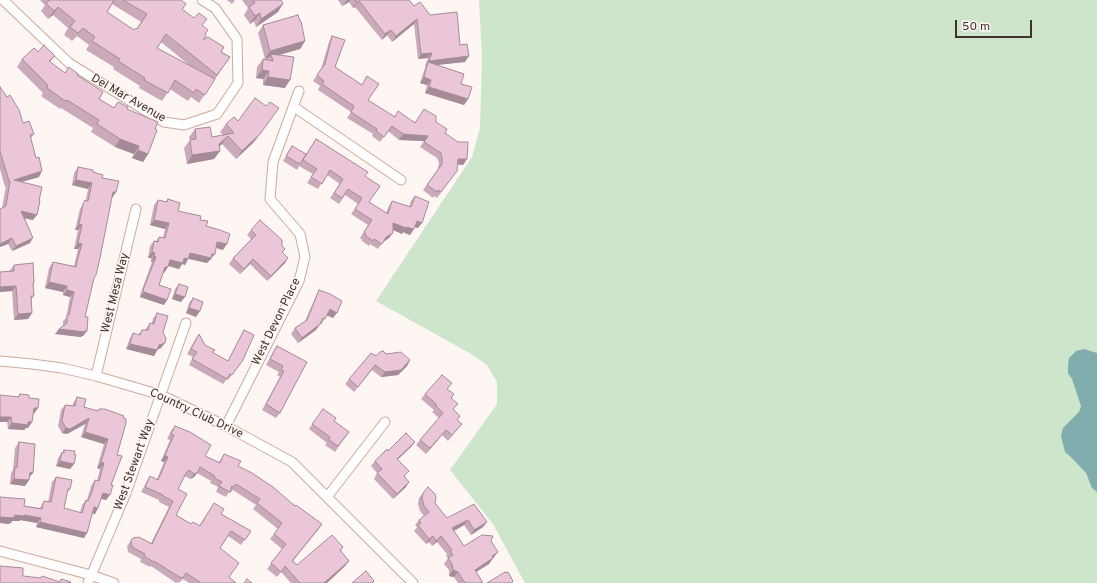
<!DOCTYPE html>
<style>
body{margin:0}
#map{position:relative;width:1097px;height:583px;overflow:hidden;background:#fef6f3;font-family:Overpass,sans-serif}
canvas{display:block}
.scale{position:absolute;left:955px;top:20px;width:77px;height:18px;box-sizing:border-box;border:2px solid #41332c;border-top:0;padding-left:5px;font-size:12px;line-height:14px;white-space:nowrap;color:#41332c;-webkit-text-stroke:3px #fef6f3;paint-order:stroke}
</style>
<div id="map">
<canvas width="1097" height="583"></canvas>
<div class="scale">50 m</div>
</div>
<script>
const c = document.querySelector('canvas').getContext('2d');
c.lineJoin = 'round';
function fill(path, color) { c.fillStyle = color; c.fill(path, 'evenodd'); }
const poly = rows => new Path2D(rows.map(r => 'M' + r).join(''));
function strokePath(path, color, width, dash) { c.strokeStyle = color; c.lineWidth = width; c.lineCap = dash ? 'butt' : 'round'; c.setLineDash(dash || []); c.stroke(path); }
function write(font, color, halo, rows, align = 'center') {
  c.font = font + ' Overpass,sans-serif'; c.lineWidth = 3; c.setLineDash([]); c.textBaseline = 'middle'; c.strokeStyle = halo; c.fillStyle = color; for (const [text, x, y, turn = 0] of rows) {
    c.save(); c.translate(x, y); c.rotate((+turn || 0) * Math.PI / 180); c.textAlign = isNaN(turn) ? turn : align; if (halo) c.strokeText(text, 0, 0); c.fillText(text, 0, 0); c.restore();
  }
}
fill(poly([
 [479,0,1097,0,1097,583,525,583,493,524,450,470,497,404,497,382,487,365,471,354,376,301,472,157,480,128,482,57]
]), '#cde5ca');
fill(poly([
 [1084,349,1097,353,1097,492,1092,488,1086,473,1072,458,1065,452,1061,436,1063,428,1079,412,1081,406,1072,379,1068,373,1068,366,1069,358,1076,351]
]), '#81adaf');
const minor = poly([
 [3,0,69,63,164,122,184,125,217,114,238,83,237,39,215,8,202,0],
 [294,107,401,180],
 [0,361,32,364,62,368,96,376,161,395,226,426,292,462,413,583],
 [96,376,136,209],
 [226,426,299,281,305,257,300,234,270,199,273,162,299,91],
 [327,497,385,422],
 [0,551,91,575,114,583],
 [88,583,126,493,186,323]
]);
strokePath(minor, '#ceaa9a', 11);
strokePath(minor, '#fff', 9);
fill(poly([
 [40,0,181,0,182,9,202,26,205,35,203,40,230,57,199,103,191,97,188,101,170,89,162,101,139,88,140,86,113,69,114,67,86,50,89,45,77,36,72,41,64,35,68,28,53,15,48,19,41,11,45,5],
 [112,4,141,22,137,28,134,30,107,12],
 [161,42,189,65,157,48],
 [227,0,235,0,232,4],
 [242,0,281,0,278,12,256,27,254,21,250,24,244,15,248,8],
 [338,0,409,0,414,6,430,15,460,45,465,62,436,65,461,84,468,99,464,105,425,93,427,85,420,83,425,68,426,66,425,66,428,58,418,59,414,24,392,42,387,35,382,40,355,7,353,8,349,2,342,6],
 [263,25,305,41,300,49,278,55,285,88,263,85,263,79,256,78,257,67,263,59,267,60,269,58,265,59,258,33],
 [332,36,335,67,362,85,367,76,368,100,395,117,415,122,436,122,467,159,463,165,457,164,453,176,437,198,434,196,433,198,423,190,438,169,439,163,437,158,420,147,424,141,399,140,388,131,380,142,372,136,373,134,347,118,351,112,318,90,320,86,313,81,321,69,329,42],
 [38,52,55,56,50,62,65,73,77,75,99,99,114,108,118,102,127,109,155,129,148,154,143,162,132,158,134,154,115,147,91,132,93,128,61,108,60,109,41,96,43,93,17,67,22,59],
 [0,87,23,123,34,134,31,138,39,177,22,182,33,220,25,218,30,243,12,251,8,244,0,247,0,209,2,208,6,186,5,187,0,169],
 [273,116,254,142,236,159,222,144,219,147,220,151,214,159,187,164,184,148,190,140,189,137,195,129,212,137,223,135,220,132,226,124,238,121],
 [316,139,365,176,369,202,386,213,389,206,392,201,409,207,411,201,415,196,418,228,414,227,410,235,403,232,402,234,393,230,389,238,383,242,378,249,370,244,369,246,362,241,362,240,360,238,368,225,351,214,358,204,345,195,339,204,330,198,340,184,327,175,318,189,307,183,313,174,299,166,297,170,283,161,292,146,305,156],
 [78,167,93,172,102,178,116,192,112,198,111,198,85,317,87,331,83,336,82,336,81,337,55,334,59,329,63,326,63,321,66,318,70,297,63,295,63,292,45,288,49,268,53,262,74,266,78,249,74,249,78,230,75,230,80,209,86,200,88,189,72,185,74,173],
 [168,199,178,211,200,220,223,250,216,248,211,260,210,260,207,263,188,259,185,265,182,264,179,269,168,266,164,273,163,273,159,285,167,300,164,305,140,297,140,295,152,262,151,262,151,258,148,258,150,246,154,241,156,241,159,237,163,238,165,229,150,225,154,205,158,200,166,202],
 [251,230,282,246,285,249,283,252,285,263,267,281,250,264,240,274,229,264,233,258,251,239,247,235],
 [14,265,34,283,33,285,34,296,31,300,32,313,28,319,14,320,12,291,0,292,0,272,10,271,10,270],
 [179,284,181,302,172,299,175,289],
 [319,290,333,318,327,315,321,325,320,324,316,330,298,343,291,334,295,328,305,321,316,296],
 [193,298,196,317,186,313,189,303],
 [157,313,163,332,161,348,158,349,154,356,126,349,130,338,133,333,138,335,142,330,145,330,150,323,152,323,153,318],
 [244,330,243,360,228,380,227,379,223,384,189,365,193,357,187,354,195,340,199,334,205,345,212,352,228,361,241,336],
 [277,346,307,362,280,413,276,418,262,410,280,377,277,375,279,372,266,365,273,352],
 [386,354,410,360,407,366,398,375,381,377,372,370,354,392,345,384,349,379,376,356],
 [447,389,451,398,454,410,460,416,457,420,462,424,448,441,442,435,426,454,416,445,420,440,439,418,432,412,434,410,421,399,425,394],
 [20,394,29,398,34,414,33,414,32,422,28,428,26,428,24,430,8,429,7,422,18,397],
 [77,397,84,407,98,411,99,409,117,455,111,485,106,500,101,499,95,514,93,513,84,538,36,527,37,523,20,520,20,521,12,521,11,523,10,523,9,524,0,523,24,506,40,508,41,506,44,501,48,502,52,482,56,477,70,489,67,493,64,508,80,513,82,505,86,500,87,500,91,486,95,480,97,481,100,469,97,468,104,444,81,437,85,424,67,434,62,433,58,426,61,410,65,405,73,405,73,403],
 [323,409,334,421,349,432,335,452,325,445,327,443,309,429],
 [175,426,205,456,219,462,224,454,238,466,322,524,293,561,297,565,343,547,341,551,349,561,345,566,327,583,291,583,281,572,277,577,267,569,282,549,270,539,278,529,253,509,256,505,233,490,230,493,229,492,226,497,216,492,218,487,210,483,211,481,197,473,194,477,190,479,185,476,178,489,176,515,191,524,199,526,214,503,221,514,251,531,241,545,228,536,220,548,229,577,236,583,189,583,183,579,179,583,178,582,176,583,151,566,150,567,140,562,141,559,128,552,127,546,133,538,151,543,169,507,159,502,159,500,141,492,147,481,150,476,157,479,164,462,161,461,170,440,167,439,171,431],
 [19,442,29,478,29,480,25,486,10,484,11,473,13,470,15,448],
 [415,442,411,447,398,459,405,477,406,487,393,499,374,479,377,473,371,466,375,461,388,451],
 [64,450,74,454,74,464,70,469,56,466,58,458,62,452,63,452],
 [423,493,435,503,447,518,487,522,483,527,471,535,464,525,454,531,464,546,491,541,494,557,493,558,489,564,476,572,483,583,458,583,454,577,449,576,449,570,444,564,448,558,446,556,447,554,437,542,432,546,429,542,426,544,414,531,417,527,415,525,419,520,424,516,420,511,418,504,419,498]
]), '#caaaba');
fill(poly([
 [347,0,350,0,349,2,342,6],
 [359,1,355,7,353,8,357,3],
 [283,4,278,12,256,27,261,19],
 [58,7,53,15,48,19,54,11],
 [260,13,254,21,250,24,255,16],
 [417,19,414,24,392,42,396,36],
 [391,30,387,35,382,40,385,34],
 [305,41,300,49,272,57,271,54,269,58,265,59,270,51],
 [432,53,428,58,418,59,421,54],
 [469,56,465,62,427,66,428,62,426,66,425,66,429,61],
 [262,70,269,71,263,79,256,78],
 [268,77,290,80,285,88,263,85],
 [424,77,431,80,427,85,420,83],
 [429,87,468,99,464,105,425,93],
 [273,116,254,142,236,159,242,151],
 [403,134,428,136,424,141,399,140],
 [228,136,222,144,214,152,220,151,214,159,187,164,192,155,219,144],
 [120,139,139,146,134,154,115,147],
 [138,150,148,154,143,162,132,158],
 [458,159,467,159,463,165,454,164],
 [42,171,39,177,10,185,14,180],
 [76,180,92,183,88,189,72,185],
 [113,192,116,192,112,198,109,197],
 [21,211,37,215,33,220,18,217],
 [154,220,169,223,165,229,150,225],
 [417,221,422,223,418,228,413,226],
 [393,223,406,227,414,229,410,235,403,232,402,234,389,228],
 [79,224,82,225,78,230,75,230],
 [393,233,389,238,382,243,386,237],
 [12,238,8,244,0,247,0,244],
 [33,238,30,243,12,251,16,246],
 [217,242,227,244,223,250,214,247],
 [78,243,82,244,78,249,74,249],
 [152,252,155,253,151,258,148,258],
 [190,253,212,254,215,254,207,263,186,258],
 [154,256,156,257,152,262,151,262],
 [184,258,188,259,185,265,182,264,179,269,166,265,170,260],
 [288,258,285,263,267,281,271,276],
 [253,259,250,264,240,274,244,269],
 [165,267,168,267,164,273,162,272],
 [49,282,67,286,63,292,45,288],
 [16,286,12,291,0,292,0,287],
 [67,290,74,292,70,297,63,295],
 [144,292,167,300,164,305,140,297],
 [175,294,185,297,181,302,172,299],
 [189,308,200,311,196,317,186,313],
 [330,309,337,313,333,318,326,315],
 [32,313,28,319,14,320,18,314],
 [320,324,316,330,298,343,302,338],
 [59,329,87,331,83,336,82,336,81,337,55,334],
 [165,343,161,348,157,350,154,356,126,349,130,344,159,345],
 [410,360,407,366,398,375,381,377,385,372],
 [34,408,38,408,34,414,30,413],
 [0,417,11,417,7,422,0,422],
 [89,418,85,424,67,434,62,433,66,428],
 [28,422,32,422,28,428,26,428,24,430,8,429,12,423],
 [446,430,442,435,426,454,430,448],
 [85,432,108,439,104,444,81,437],
 [415,442,411,447,393,464,397,459],
 [165,455,168,457,164,462,161,461],
 [60,461,74,464,70,469,56,466],
 [101,462,104,463,100,469,97,468],
 [30,472,33,473,29,478],
 [198,472,194,477,190,479,194,474],
 [14,479,29,480,25,486,10,484],
 [409,482,406,487,393,499,397,494],
 [103,493,110,495,106,500,99,498],
 [94,507,98,508,95,514,91,513],
 [15,515,24,515,41,518,37,523,20,520,20,521,12,521,11,523,10,523,9,524,0,523,0,517],
 [468,520,464,525,448,534,452,528],
 [40,522,87,533,84,538,36,527],
 [487,522,483,527,471,535,474,530],
 [322,524,318,530,288,566,292,561],
 [433,536,429,542,426,544,429,539],
 [441,536,437,542,432,546,436,541],
 [498,552,494,557,491,560,493,558,489,564,471,575,475,570,492,556],
 [349,561,345,566,327,583,324,583],
 [453,570,458,572,454,577,449,576]
]), '#a48b97');
const building = poly([
 [50,0,114,0,107,12,134,30,136,28,137,29,147,14,123,0,181,0,186,4,182,9,194,18,199,13,207,19,202,25,208,30,205,34,206,36,203,40,208,37,224,47,221,52,230,57,217,75,166,34,157,48,215,79,205,95,196,89,194,93,175,80,168,93,144,80,145,78,118,61,120,59,92,41,95,37,83,28,78,33,70,27,75,21,58,7,54,11,46,3,50,0],
 [253,0,281,0,283,4,261,19,260,13,255,16,249,7,255,3,253,0],
 [355,0,409,0,414,6,420,2,430,15,457,12,460,45,467,44,469,56,429,61,432,53,421,54,417,19,396,36,391,30,385,34,359,1,357,3,355,0],
 [298,15,300,21,301,21,305,41,270,51,263,25,298,15],
 [332,36,345,40,335,67,362,85,367,76,379,84,368,100,395,117,398,111,415,123,424,109,436,116,436,122,447,129,445,133,458,142,468,142,467,159,458,159,457,171,441,192,438,190,437,192,427,185,442,164,442,158,441,153,424,142,428,136,403,134,392,126,384,137,376,131,377,129,351,112,354,106,322,84,324,81,317,75,325,64,332,36],
 [44,45,55,56,49,61,65,73,69,67,78,74,77,75,103,92,99,99,114,108,118,102,128,107,127,109,158,122,155,129,157,130,148,154,138,150,139,146,120,139,97,124,99,120,67,100,65,101,47,88,48,85,22,59,34,48,38,52,44,45],
 [271,54,294,57,290,80,268,77,269,71,262,70,263,59,273,61,271,54],
 [428,62,464,74,461,84,472,87,468,99,429,87,431,80,424,77,428,62],
 [0,87,7,97,10,95,19,110,23,123,29,121,34,134,30,135,36,158,39,157,42,171,14,180,42,187,39,201,40,201,37,215,21,211,33,238,16,246,12,238,0,244,0,209,6,206,10,181,9,181,0,151,0,87],
 [255,98,266,106,270,102,279,108,260,134,242,151,228,136,219,144,220,151,192,155,190,140,196,139,195,129,210,127,212,137,234,133,226,124,234,117,238,121,255,98],
 [316,139,368,172,365,176,380,186,369,202,388,214,392,201,411,207,415,196,429,202,422,223,417,221,414,229,406,227,406,228,393,223,393,233,386,237,382,244,374,239,373,241,365,235,366,234,364,232,372,220,355,209,362,198,348,189,342,198,334,193,343,179,330,170,322,184,311,177,317,169,303,160,316,139],
 [292,146,306,154,300,164,286,156,292,146],
 [78,167,93,170,93,172,103,175,102,178,119,181,116,192,113,192,100,258,96,275,94,278,85,317,88,317,87,331,85,331,85,332,59,329,67,323,67,316,69,315,74,292,67,290,67,286,49,282,53,262,76,267,77,261,82,244,78,243,82,225,79,224,83,204,85,200,88,201,92,183,76,180,78,167],
 [168,199,180,203,178,211,201,216,200,220,208,221,206,226,220,230,230,234,227,244,217,242,215,254,212,254,211,258,190,253,188,259,184,258,183,263,170,260,168,267,165,267,159,285,171,289,167,300,144,292,143,290,156,257,154,256,155,253,152,252,154,241,158,242,159,237,165,238,169,223,154,220,158,200,167,202,168,199],
 [260,220,282,240,282,246,285,249,282,252,288,258,271,276,253,259,244,269,233,258,256,235,251,230,260,220],
 [33,263,34,283,33,283,34,296,31,296,32,313,18,314,16,286,0,287,0,272,14,271,14,265,33,263],
 [179,284,188,287,185,297,175,294,179,284],
 [319,290,330,294,342,301,337,313,330,309,325,319,323,318,320,324,302,338,295,328,307,320,319,290],
 [193,298,203,302,200,311,189,308,193,298],
 [157,313,168,316,163,332,166,339,165,343,159,345,157,350,130,344,133,333,140,335,142,330,148,330,150,323,154,324,157,313],
 [244,330,254,335,243,360,232,375,230,374,227,379,192,359,197,352,191,349,199,334,205,345,215,350,212,352,228,361,244,330],
 [277,346,307,362,280,413,266,404,284,371,281,370,283,366,270,359,277,346],
 [383,351,386,354,401,352,410,360,401,370,385,372,375,365,358,387,349,379,371,353,376,356,380,352,383,351],
 [442,375,452,383,447,389,454,394,451,398,458,404,453,409,460,416,457,420,462,424,452,435,446,430,430,448,420,440,443,413,436,406,437,405,425,394,442,375],
 [20,394,29,395,29,398,39,399,38,408,34,408,32,422,28,422,28,425,12,423,11,417,0,417,0,395,19,397,20,394],
 [77,397,86,399,84,407,98,411,99,409,105,409,124,416,123,418,126,419,126,423,117,455,122,456,111,485,113,485,110,495,103,493,98,508,94,507,87,533,40,522,41,518,24,515,23,516,15,515,15,517,13,517,13,518,0,517,0,497,25,499,24,506,42,509,44,501,51,502,56,477,72,480,70,489,68,489,64,508,82,513,86,500,88,501,92,492,95,480,99,481,104,463,101,462,108,439,85,432,89,418,70,429,66,428,62,421,65,405,75,406,77,397],
 [323,409,336,418,334,421,349,432,338,446,329,440,330,437,312,424,323,409],
 [175,426,190,432,211,445,205,456,220,463,224,454,241,461,238,466,252,473,273,487,295,506,296,505,322,524,292,561,297,565,332,535,343,547,340,550,349,561,324,583,300,583,285,566,281,572,271,563,286,544,274,534,282,523,257,503,260,499,236,484,234,487,232,486,230,492,219,486,222,482,214,478,215,476,200,467,198,472,194,474,189,470,186,473,178,489,187,494,176,515,191,524,193,522,200,526,214,503,224,509,221,514,251,531,245,540,231,531,220,548,239,563,229,577,236,583,200,583,200,582,186,573,183,578,181,577,181,578,154,561,154,562,144,556,145,554,132,547,131,540,133,538,139,537,152,544,173,501,163,496,163,495,145,487,150,476,158,480,168,457,165,455,174,435,171,434,175,426],
 [406,433,415,442,397,459,409,471,404,476,409,482,397,494,377,473,382,469,375,461,387,449,388,451,406,433],
 [19,442,35,444,33,473,30,472,29,480,14,479,15,467,17,468,19,442],
 [64,450,75,451,74,454,76,455,74,464,60,461,62,452,64,453,64,450],
 [428,487,435,494,436,498,435,503,447,518,474,504,487,522,474,530,468,520,452,528,464,546,482,535,493,536,491,541,498,552,492,556,493,558,475,570,483,583,465,583,458,572,453,570,452,564,448,558,453,555,450,550,452,550,441,536,436,541,433,536,429,539,418,525,421,523,419,520,429,512,424,506,422,498,423,493,428,487],
 [0,566,23,568,23,576,41,578,42,576,60,582,61,579,71,582,70,583,0,583,0,566],
 [366,571,374,581,372,583,352,583,366,571],
 [505,572,506,573,508,572,513,581,512,582,512,583,487,583,505,572],
 [247,579,252,583,244,583,247,579]
]);
fill(building, '#ebc6d8');
strokePath(building, '#a48b97', 1);
write('12px', '#41332c', '#fef6f3', [
 ["Del Mar Avenue",128,99,30],
 ["West Mesa Way",116,293,-76],
 ["West Devon Place",277,322,-64],
 ["Country Club Drive",196,414,25],
 ["West Stewart Way",135,465,-70]
]);
</script>
